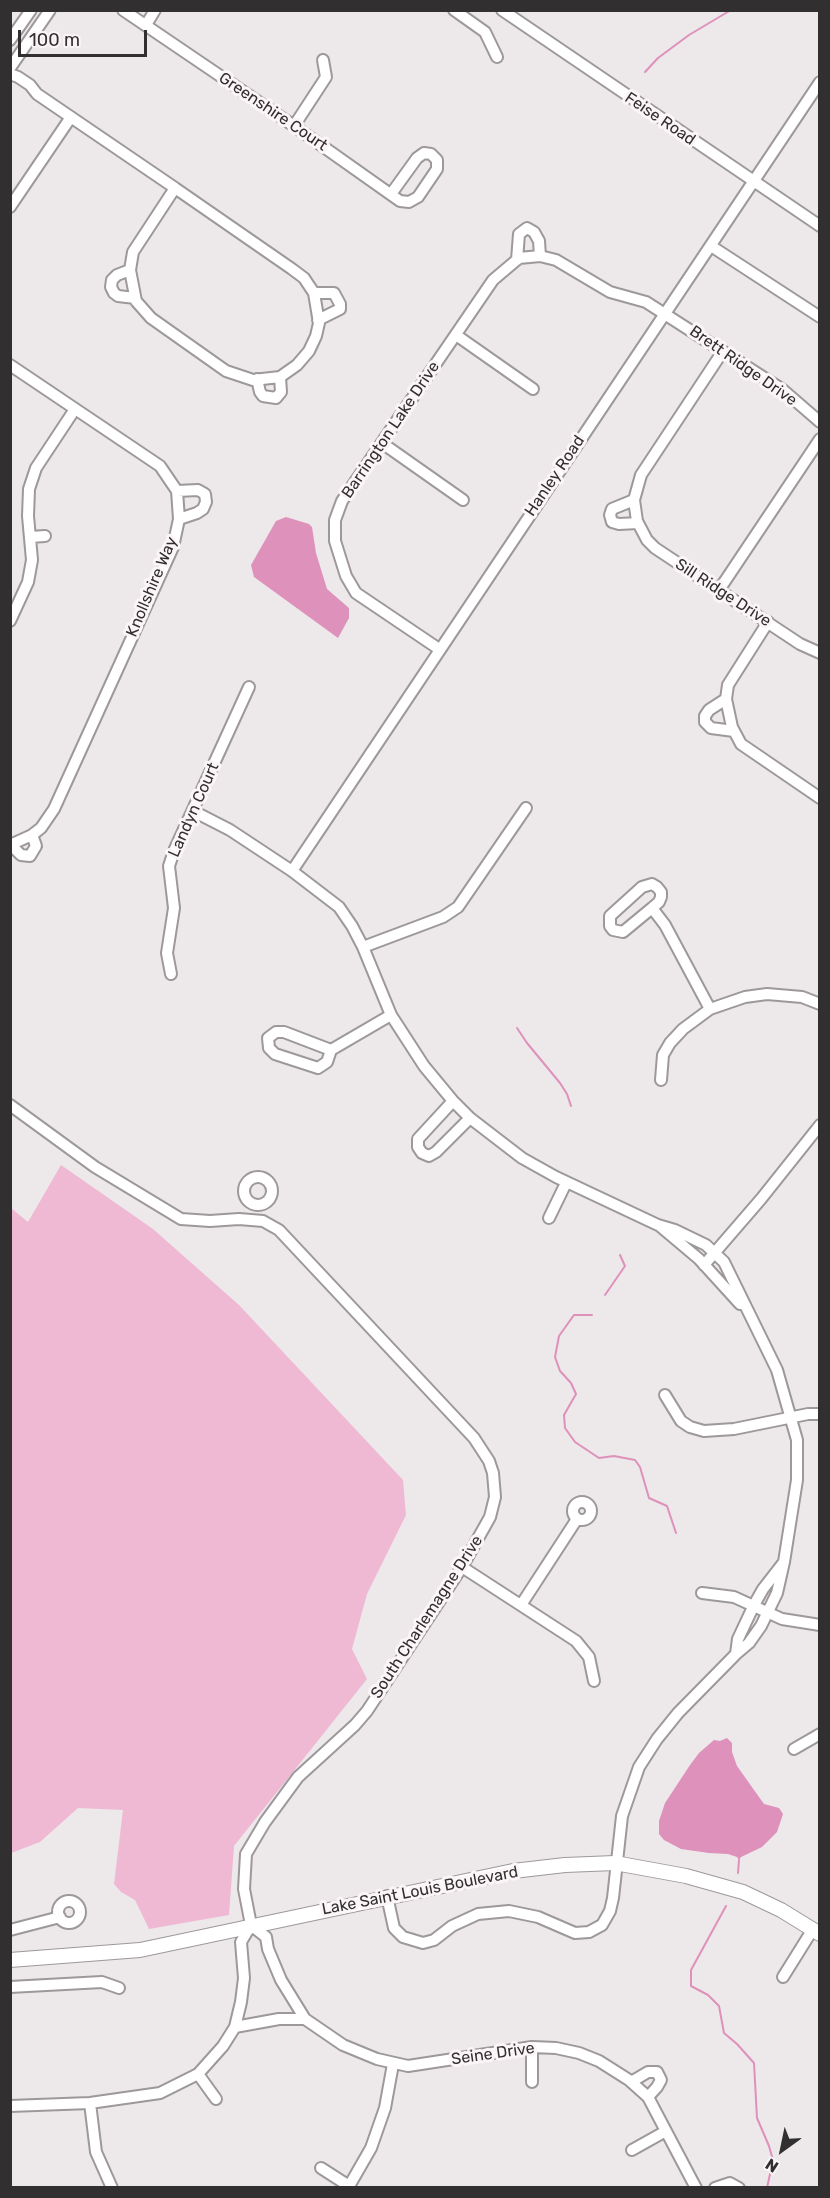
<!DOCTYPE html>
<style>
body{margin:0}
#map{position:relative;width:830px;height:2198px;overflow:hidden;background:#ede8ea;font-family:Rubik,sans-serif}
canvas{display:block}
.frame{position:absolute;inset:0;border:12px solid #312f30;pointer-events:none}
.north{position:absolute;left:752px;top:2120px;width:60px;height:60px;-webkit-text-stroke:4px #fbf5f8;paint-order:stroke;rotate:213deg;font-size:16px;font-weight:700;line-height:24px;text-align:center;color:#312f30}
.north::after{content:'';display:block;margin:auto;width:21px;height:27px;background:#312f30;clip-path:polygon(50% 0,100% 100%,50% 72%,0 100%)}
.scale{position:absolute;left:18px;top:30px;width:129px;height:27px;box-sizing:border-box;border:3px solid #312f30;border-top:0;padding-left:8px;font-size:18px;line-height:21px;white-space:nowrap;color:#312f30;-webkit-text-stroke:4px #fbf5f8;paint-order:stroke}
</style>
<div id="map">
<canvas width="830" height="2198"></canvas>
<div class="frame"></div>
<div class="north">N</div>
<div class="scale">100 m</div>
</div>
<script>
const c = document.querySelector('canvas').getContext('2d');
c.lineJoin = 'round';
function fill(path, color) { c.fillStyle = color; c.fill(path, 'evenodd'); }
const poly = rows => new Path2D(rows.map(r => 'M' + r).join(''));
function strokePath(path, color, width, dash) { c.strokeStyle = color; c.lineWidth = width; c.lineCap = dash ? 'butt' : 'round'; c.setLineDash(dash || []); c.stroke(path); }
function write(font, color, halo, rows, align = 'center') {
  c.font = font + ' Rubik,sans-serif'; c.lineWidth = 6; c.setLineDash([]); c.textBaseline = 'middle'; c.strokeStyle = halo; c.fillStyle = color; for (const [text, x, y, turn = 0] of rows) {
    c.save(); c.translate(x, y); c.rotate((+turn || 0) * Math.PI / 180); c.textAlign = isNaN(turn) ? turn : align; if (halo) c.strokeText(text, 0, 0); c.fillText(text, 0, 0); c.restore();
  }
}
fill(poly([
 [61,1165,153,1229,239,1305,403,1480,406,1515,367,1594,352,1649,367,1679,234,1846,229,1915,149,1929,135,1900,121,1892,114,1884,123,1810,78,1808,40,1842,11,1853,11,1208,28,1222]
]), '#efb9d4');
fill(poly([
 [286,517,309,524,312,527,316,553,327,589,349,608,349,618,338,638,254,577,251,565,276,521],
 [727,1738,732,1743,732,1752,737,1766,764,1804,779,1808,783,1814,777,1832,762,1847,741,1857,739,1860,737,1857,728,1854,709,1853,681,1849,664,1840,659,1834,659,1821,665,1803,690,1765,699,1753,714,1740,720,1741]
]), '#de91ba');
strokePath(poly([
 [645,72,658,58,689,35,731,10],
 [517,1028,527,1043,560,1083,567,1094,571,1106],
 [605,1295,625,1266,620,1255],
 [592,1315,574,1315,559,1336,555,1357,560,1371,571,1383,576,1394,564,1415,565,1428,575,1442,599,1458,614,1456,635,1460,640,1467,649,1498,667,1506,676,1533],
 [738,1873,739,1860],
 [726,1906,691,1970,691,1986,708,1995,719,2006,724,2033,737,2044,754,2063,757,2118,769,2146,773,2160,767,2188]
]), '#de91ba', 2);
const minor = poly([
 [123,10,294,126,400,201,409,202,418,197,437,169,437,160,431,154,424,153,417,158,391,194],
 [454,10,485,32,497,57],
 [502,10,820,226],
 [146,25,155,10],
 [10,40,31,10],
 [10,68,50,10],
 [10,74,18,77,30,85,37,94,175,188],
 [294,126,326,77,323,60],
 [175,188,292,269,304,278,314,293,319,323,316,336,309,351,297,365,280,377,253,380,226,371,151,318,136,301,130,270,133,252,175,188],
 [10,207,71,117],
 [711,246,820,317],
 [517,260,519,234,527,228,534,232,539,241,540,256],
 [130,270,117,275,112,280,111,287,114,293,118,296,135,298],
 [314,293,334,293,340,304,340,309,318,320],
 [456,335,533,389],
 [723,351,641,475,634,500,637,521,647,540,655,548,800,644,820,653],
 [10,365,160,466,177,491,179,519,173,547,54,809,41,828,32,835,10,845],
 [257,379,260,392,263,396,276,398,281,392,280,377],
 [382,443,463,500],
 [177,491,198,490,205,494,206,502,203,509,197,513,179,519],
 [634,500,612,509,610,515,612,522,619,524,638,523],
 [30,537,45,536],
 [719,590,820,439],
 [10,621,28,582,32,560,28,516,29,489,36,468,75,409],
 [768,622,728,685,726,699,732,727,741,744,820,798],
 [439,649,356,593,346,576,335,541,335,520,342,501,493,280,519,258,540,256,556,260,610,292,646,302,783,390,820,422],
 [726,699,709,710,705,716,705,722,711,728,734,731],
 [193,811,230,830,292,871,339,907,352,926,363,947,391,1015,424,1066,453,1101,470,1118,522,1158,556,1177,658,1225,675,1230,706,1245,724,1262,777,1370,797,1440,797,1480,784,1562,777,1593,761,1626,749,1643,736,1654,738,1639,754,1605,763,1589,784,1562],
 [11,845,21,855,30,856,36,846,32,835],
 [292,871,820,82],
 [652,908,623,932,613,930,610,926,610,916,642,887,652,884,657,887,661,892,661,897,659,902,652,908,665,925,710,1009],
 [363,947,443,917,458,907,526,808],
 [171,974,167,953,174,908,169,866,174,851,249,687],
 [331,1050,327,1062,318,1068,275,1054,269,1048,268,1038,276,1032,284,1032,331,1050,391,1015],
 [661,1080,663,1055,670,1043,683,1029,710,1009,745,997,767,994,802,997,820,1004],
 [453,1101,418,1139,418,1147,422,1153,429,1156,436,1152,470,1118],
 [10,1105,95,1167,181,1219,210,1221,239,1219,263,1221,279,1230,474,1438,489,1461,493,1473,495,1497,490,1517,462,1567,367,1711,355,1725,298,1777,265,1822,246,1854,244,1889,251,1925],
 '244 1191a14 14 0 1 1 28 0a14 14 0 1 1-28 0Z',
 [549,1218,566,1183],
 [661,1227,699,1259,740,1304],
 [704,1265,761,1199,820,1125],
 [665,1395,681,1421,690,1427,704,1431,734,1429,808,1414,820,1414],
 '573 1511a9 9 0 1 1 18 0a9 9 0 1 1-18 0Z',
 [462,1567,576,1641,589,1657,594,1681],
 [702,1593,734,1597,782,1619,820,1625],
 [521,1605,577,1519],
 [794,1749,820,1734],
 [387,1896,394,1928,403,1937,423,1943,434,1940,452,1926,478,1914,509,1911,538,1917,575,1933,589,1932,602,1925,610,1911,613,1898,622,1816,639,1767,657,1739,678,1713,736,1654],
 '58 1912a11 11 0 1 1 22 0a11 11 0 1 1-22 0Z',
 [251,1925,266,1937,268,1949,281,1980,305,2019,343,2045,377,2059,408,2066,532,2047,556,2048,579,2053,599,2061,629,2080,648,2097,696,2188],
 [10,1930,60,1917],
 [783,1977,813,1929],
 [10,1987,102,1982,119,1988],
 [235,2027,279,2019,305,2019],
 [532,2047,532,2082],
 [198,2074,216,2099],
 [631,2082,648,2072,657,2072,661,2080,657,2087,648,2097],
 [90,2103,96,2152,112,2188],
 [10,2106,90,2103,160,2093,198,2074,223,2046,235,2027,241,2002,244,1978,241,1942,251,1925],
 [632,2150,666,2131],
 [321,2168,349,2186],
 [348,2188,371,2148,385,2108,393,2064],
 [715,2188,730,2183,739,2188]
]);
const major = poly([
 [10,1960,140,1950,513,1871,565,1865,615,1863,686,1876,743,1892,781,1910,820,1934]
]);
strokePath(minor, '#9d989b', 14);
strokePath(major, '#9d989b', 16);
strokePath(minor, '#fff', 10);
strokePath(major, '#fff', 14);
write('16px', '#312f30', '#fbf5f8', [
 ["Greenshire Court",273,112,34],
 ["Feise Road",660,119,34],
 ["Brett Ridge Drive",743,366,35],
 ["Barrington Lake Drive",391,430,-56],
 ["Hanley Road",555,476,-56],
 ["Knollshire Way",152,587,-67],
 ["Sill Ridge Drive",723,593,33],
 ["Landyn Court",194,810,-66],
 ["South Charlemagne Drive",427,1617,-57],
 ["Lake Saint Louis Boulevard",420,1891,-11],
 ["Seine Drive",493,2054,-8]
]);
</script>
